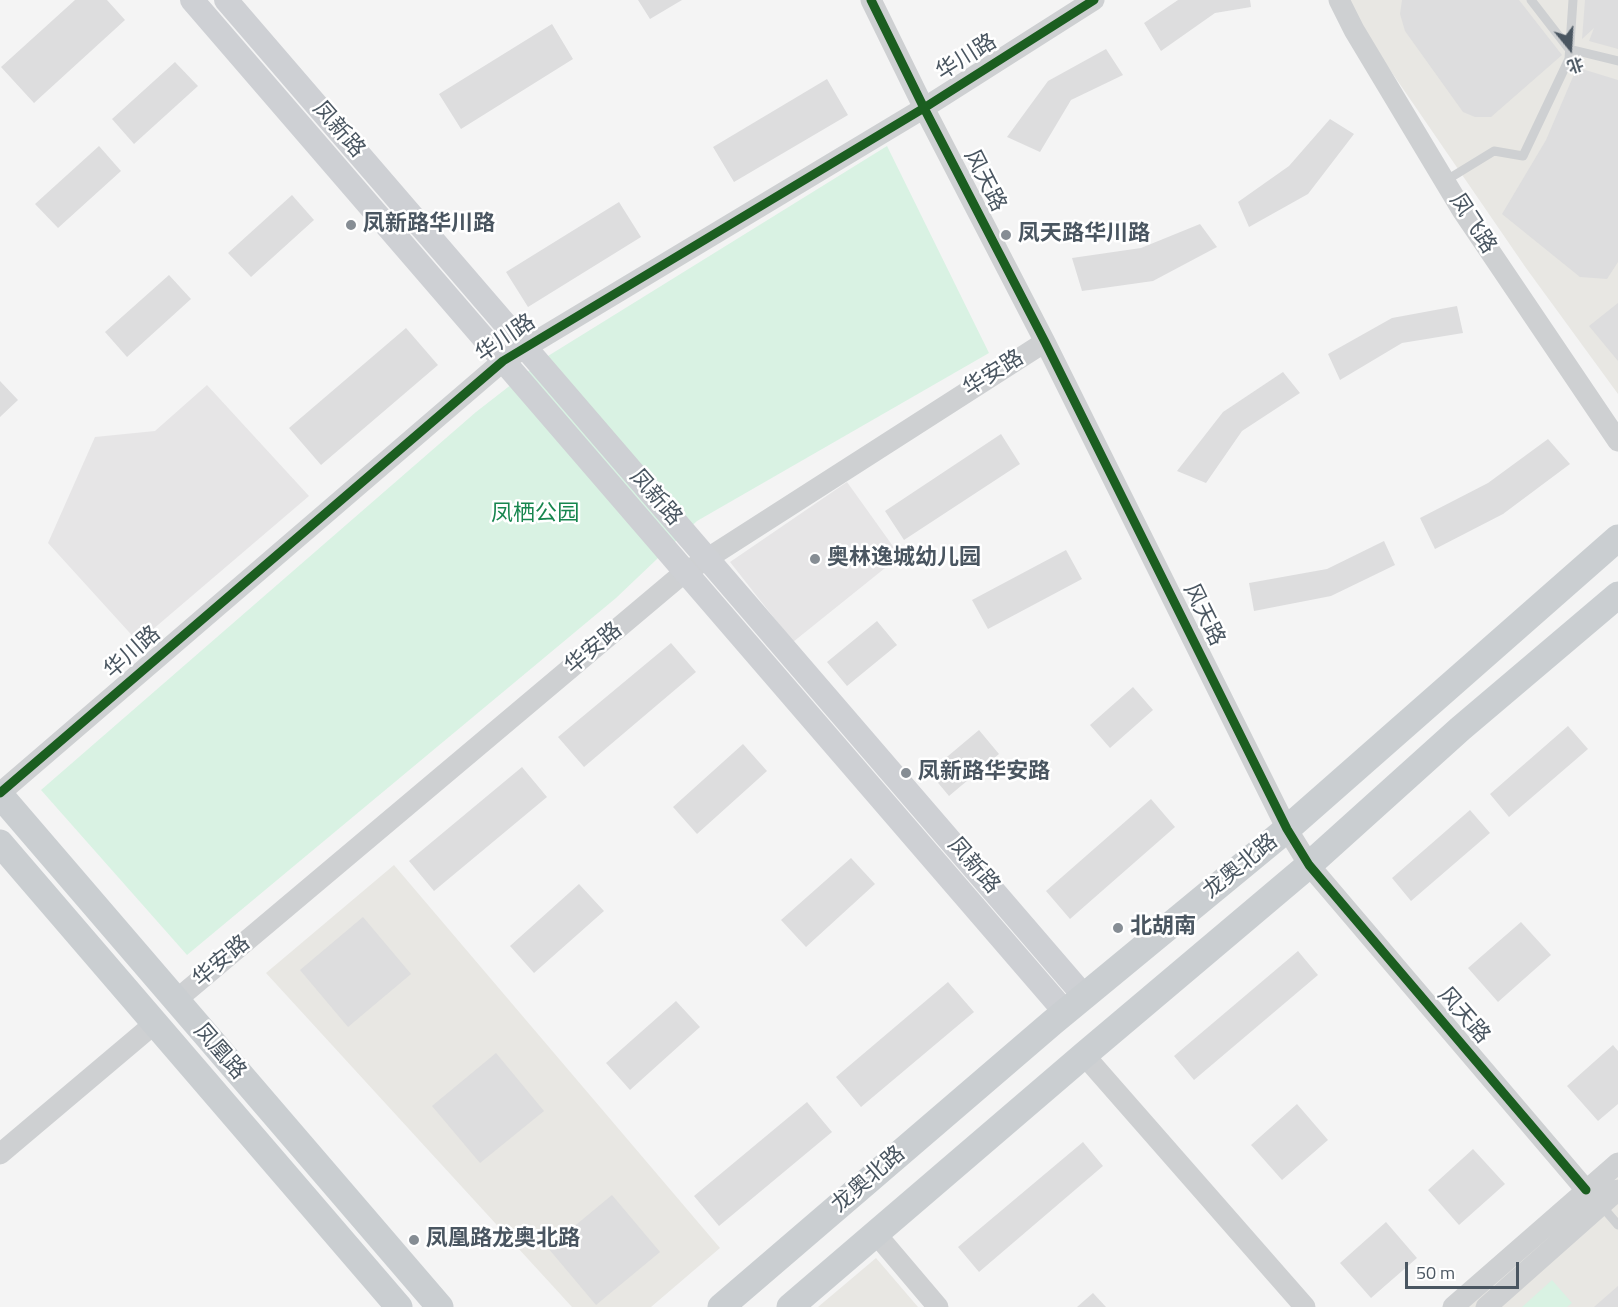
<!DOCTYPE html>
<meta charset="utf-8">
<style>
body{margin:0}
#map{position:relative;width:1618px;height:1307px;overflow:hidden;background:#f4f4f4;font-family:"Titillium Web","Noto Sans SC",sans-serif}
canvas{display:block}
.north{position:absolute;left:1540px;top:18px;width:60px;height:60px;-webkit-text-stroke:4px #fff;paint-order:stroke;rotate:162deg;font-size:16px;font-weight:700;line-height:24px;text-align:center;color:#4a5661}
.north::after{content:'';display:block;margin:auto;width:21px;height:27px;background:#4a5661;clip-path:polygon(50% 0,100% 100%,50% 72%,0 100%)}
.scale{position:absolute;left:1405px;top:1262px;width:114px;height:27px;box-sizing:border-box;border:3px solid #4a5661;border-top:0;padding-left:8px;font-size:18px;line-height:21px;white-space:nowrap;color:#4a5661;-webkit-text-stroke:4px #fff;paint-order:stroke}
</style>
<div id="map">
<canvas width="1618" height="1307"></canvas>
<div class="north">北</div>
<div class="scale">50 m</div>
</div>
<script>
const c = document.querySelector('canvas').getContext('2d');
c.lineJoin = 'round';
function fill(path, color) { c.fillStyle = color; c.fill(path, 'evenodd'); }
const poly = rows => new Path2D(rows.map(r => 'M' + r).join(''));
function strokePath(path, color, width, dash) { c.strokeStyle = color; c.lineWidth = width; c.lineCap = dash ? 'butt' : 'round'; c.setLineDash(dash || []); c.stroke(path); }
function write(font, color, halo, rows, align = 'center') {
  c.font = font + ' "Titillium Web","Noto Sans SC",sans-serif'; c.lineWidth = 5; c.setLineDash([]); c.textBaseline = 'middle'; c.strokeStyle = halo; c.fillStyle = color; for (const [text, x, y, turn = 0] of rows) {
    c.save(); c.translate(x, y); c.rotate((+turn || 0) * Math.PI / 180); c.textAlign = isNaN(turn) ? turn : align; if (halo) c.strokeText(text, 0, 0); c.fillText(text, 0, 0); c.restore();
  }
}
fill(poly([
 [1345,0,1618,0,1618,394,1526,268,1351,13],
 [394,865,720,1248,651,1307,572,1307,266,973],
 [1618,1167,1618,1307,1462,1307],
 [876,1258,918,1307,818,1307]
]), '#e8e7e3');
fill(poly([
 [207,385,309,496,138,642,48,543,95,437,155,431],
 [847,482,900,556,793,642,730,562]
]), '#e6e5e6');
fill(poly([
 [887,146,989,353,697,521,616,598,187,955,41,790,476,412,548,356],
 [1552,1280,1572,1303,1567,1307,1522,1307]
]), '#d9f2e3');
fill(poly([
 [75,0,107,0,125,20,34,103,1,67],
 [638,0,682,0,650,19],
 [1178,0,1250,0,1251,7,1215,13,1161,51,1144,23],
 [1402,0,1519,0,1562,55,1491,117,1475,117,1463,112,1405,31,1400,14],
 [1585,0,1618,0,1618,49,1589,41,1594,28,1582,39],
 [552,24,573,59,461,129,439,94],
 [1106,49,1123,75,1071,100,1040,152,1007,137,1048,81],
 [175,62,198,86,134,144,112,119],
 [1579,68,1618,80,1618,262,1607,279,1580,277,1502,214,1546,140,1575,72,1579,77],
 [827,79,848,115,734,182,713,147],
 [1330,119,1354,134,1308,194,1249,227,1238,202,1289,166],
 [99,146,121,171,58,228,35,204],
 [292,195,314,220,251,277,228,253],
 [619,202,641,237,528,307,506,272],
 [1200,224,1217,247,1153,281,1082,291,1072,258,1141,248],
 [169,275,191,299,127,357,105,332],
 [1618,303,1618,361,1589,326],
 [1457,306,1463,333,1402,343,1340,380,1328,354,1392,318],
 [406,328,438,365,321,465,289,428],
 [1283,372,1300,393,1242,431,1206,483,1177,471,1223,412],
 [0,381,18,400,0,417],
 [1001,434,1020,464,904,540,885,511],
 [1548,439,1570,464,1503,514,1435,549,1420,518,1488,483],
 [1384,541,1395,565,1331,596,1254,611,1249,583,1327,569],
 [1066,550,1082,579,988,629,972,600],
 [877,621,897,645,847,686,827,662],
 [671,643,696,672,584,767,558,737],
 [1133,687,1153,710,1110,748,1090,725],
 [1568,726,1588,749,1509,817,1490,794],
 [979,730,999,754,949,796,929,772],
 [743,744,767,771,697,834,673,807],
 [522,767,547,797,434,891,409,861],
 [1151,799,1175,827,1070,919,1046,891],
 [1470,810,1490,833,1411,901,1392,878],
 [851,858,875,884,806,947,781,920],
 [579,884,604,911,534,973,510,946],
 [363,917,411,974,348,1027,300,970],
 [1521,922,1551,955,1498,1002,1468,968],
 [1298,951,1318,975,1194,1080,1174,1056],
 [948,982,974,1012,861,1107,836,1077],
 [676,1001,700,1027,630,1090,606,1063],
 [1613,1045,1618,1051,1618,1104,1598,1121,1567,1086],
 [496,1053,544,1111,480,1163,432,1106],
 [807,1102,832,1132,719,1226,694,1196],
 [1297,1104,1328,1140,1282,1180,1251,1145],
 [1083,1142,1103,1166,979,1272,958,1247],
 [1473,1149,1505,1184,1459,1225,1428,1190],
 [612,1195,660,1252,596,1305,548,1248],
 [1386,1222,1417,1258,1371,1298,1340,1263],
 [1618,1286,1618,1307,1594,1307],
 [1093,1293,1106,1307,1077,1307]
]), '#ddddde');
strokePath(poly([
 [1531,0,1569,49,1618,61],
 [1445,181,1494,151,1523,156,1569,59,1573,0],
 [1600,1204,1618,1225]
]), '#ced0d2', 9);
strokePath(poly([
 [871,0,924,108,1045,342,1287,829,1309,865,1586,1190],
 [1339,0,1354,30,1462,210,1618,441],
 [0,793,503,361,924,108,1094,0],
 [175,1001,680,576,1045,342],
 [1084,1055,1305,1307],
 [0,1154,154,1024],
 [876,1234,938,1307],
 [1453,1307,1618,1163],
 [1486,1307,1618,1190]
]), '#ced0d2', 21);
strokePath(poly([
 [192,0,1065,1012],
 [226,0,1084,996]
]), '#ced0d4', 24);
strokePath(poly([
 [0,795,440,1307],
 [0,843,399,1307],
 [721,1307,1053,1022,1287,829,1618,538],
 [790,1307,1084,1055,1309,865,1460,729,1618,595]
]), '#caced1', 27);
strokePath(poly([
 [871,0,924,108,1045,342,1287,829,1309,865,1586,1190],
 [0,793,503,361,924,108,1094,0]
]), '#1b5e20', 9);
for (const [x, y, r, color] of [
 [351,225,6,"#868d94"],
 [1006,235,6,"#868d94"],
 [815,559,6,"#868d94"],
 [906,773,6,"#868d94"],
 [1118,928,6,"#868d94"],
 [414,1240,6,"#868d94"]
]) { const dot = new Path2D(); dot.arc(x, y, r, 0, 2 * Math.PI); c.fillStyle = color; c.fill(dot); strokePath(dot, '#fff', 2); }
write('22px', '#4a5661', '#fff', [
 ["华川路",967,58,-32],
 ["凤新路",338,130,49],
 ["风天路",984,181,63],
 ["凤飞路",1472,224,57],
 ["华川路",506,339,-34],
 ["华安路",994,374,-32],
 ["凤新路",655,498,49],
 ["风天路",1203,615,64],
 ["华安路",594,649,-40],
 ["华川路",133,653,-41],
 ["凤新路",973,866,49],
 ["龙奥北路",1241,867,-39],
 ["华安路",222,962,-40],
 ["风天路",1463,1016,49],
 ["凤凰路",219,1052,49],
 ["龙奥北路",869,1180,-41]
]);
write('bold 22px', '#4a5661', '#fff', [
 ["凤新路华川路",363,225],
 ["凤天路华川路",1018,235],
 ["奥林逸城幼儿园",827,559],
 ["凤新路华安路",918,773],
 ["北胡南",1130,928],
 ["凤凰路龙奥北路",426,1240]
], 'left');
write('22px', '#17864f', '#fff', [
 ["凤栖公园",535,515]
]);
</script>
